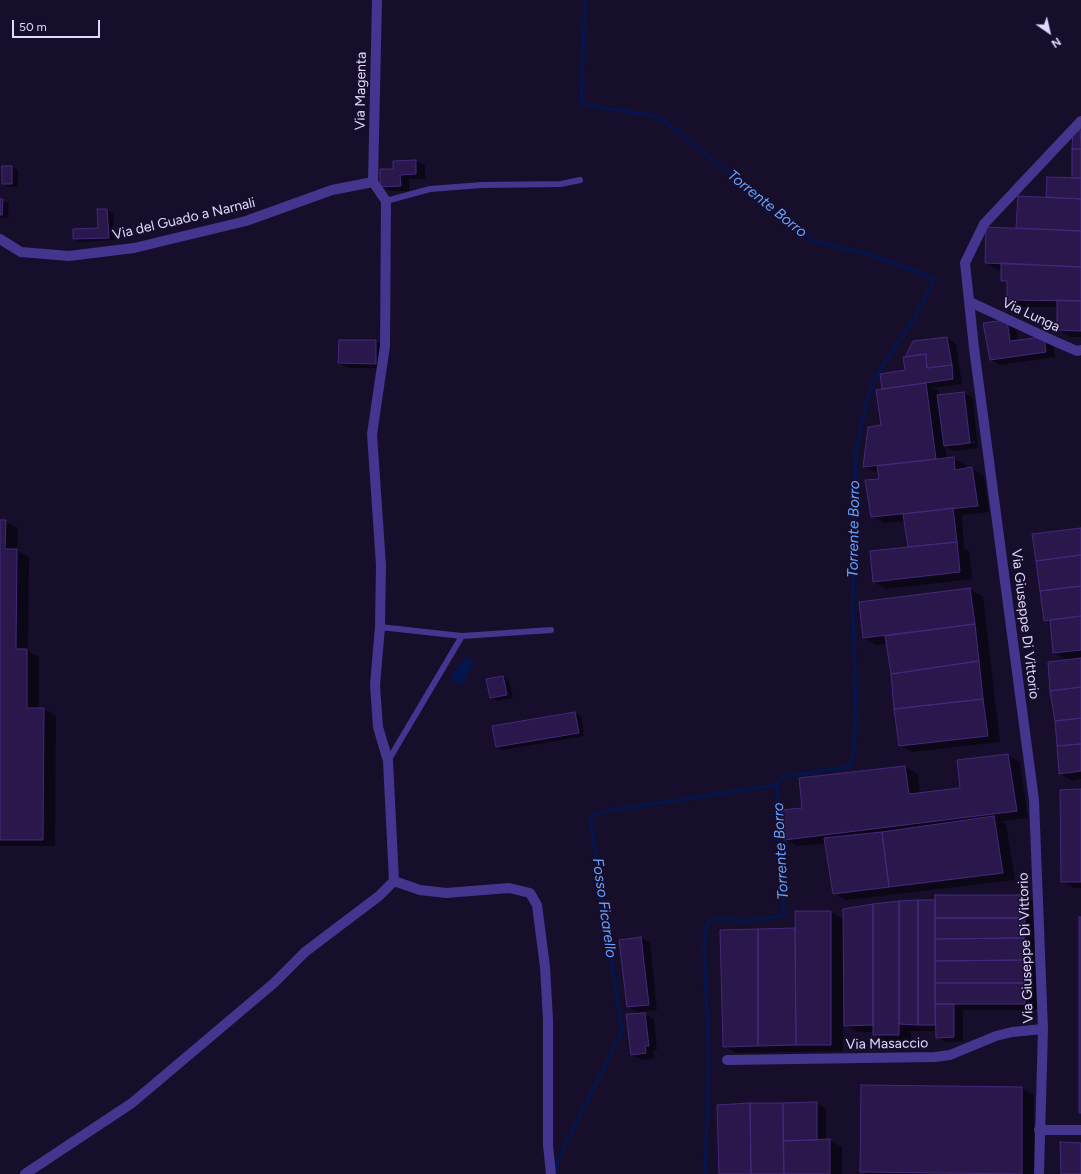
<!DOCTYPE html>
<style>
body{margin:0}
#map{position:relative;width:1081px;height:1174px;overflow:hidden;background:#170e2b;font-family:Figtree,sans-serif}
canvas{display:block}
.north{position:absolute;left:1029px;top:12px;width:40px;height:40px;-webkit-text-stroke:3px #170e2b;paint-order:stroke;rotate:146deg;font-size:11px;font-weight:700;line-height:16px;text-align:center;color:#e2d8ff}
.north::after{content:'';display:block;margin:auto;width:14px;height:18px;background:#e2d8ff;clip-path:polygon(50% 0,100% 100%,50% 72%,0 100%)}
.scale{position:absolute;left:12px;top:20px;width:88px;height:18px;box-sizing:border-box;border:2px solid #e2d8ff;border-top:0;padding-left:5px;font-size:12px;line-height:14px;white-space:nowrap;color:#e2d8ff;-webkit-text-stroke:3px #170e2b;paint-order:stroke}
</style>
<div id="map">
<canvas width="1081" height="1174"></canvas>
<div class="north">N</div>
<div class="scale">50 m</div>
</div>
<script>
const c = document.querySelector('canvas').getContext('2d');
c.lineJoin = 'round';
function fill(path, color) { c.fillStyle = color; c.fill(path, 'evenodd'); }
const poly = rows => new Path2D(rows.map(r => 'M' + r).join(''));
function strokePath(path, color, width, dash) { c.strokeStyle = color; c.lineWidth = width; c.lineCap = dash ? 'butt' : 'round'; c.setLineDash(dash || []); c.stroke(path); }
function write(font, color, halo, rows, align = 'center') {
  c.font = font + ' Figtree,sans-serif'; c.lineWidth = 3; c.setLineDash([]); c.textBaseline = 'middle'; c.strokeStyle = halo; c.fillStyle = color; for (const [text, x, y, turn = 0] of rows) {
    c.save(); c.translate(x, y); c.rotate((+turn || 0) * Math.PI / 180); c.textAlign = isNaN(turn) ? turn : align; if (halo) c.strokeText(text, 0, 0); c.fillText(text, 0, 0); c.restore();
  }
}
fill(poly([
 [465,656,475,662,461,685,450,678]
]), '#05154c');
fill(poly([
 [1081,125,1081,337,1070,337,1058,330,1058,307,1020,307,1008,300,1008,284,1002,280,1002,270,998,270,986,263,1017,229,1019,197,1047,198,1048,178,1073,179],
 [416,161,425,166,425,179,409,179,409,191,390,191,381,186,394,170],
 [3,167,12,167,18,170,18,187,8,187,3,183],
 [0,200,9,203,8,218,0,218],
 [98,210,107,210,113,213,114,240,80,242,74,239,99,229],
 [1007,321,1016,327,1018,341,1044,338,1053,343,1055,357,1000,365,991,360],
 [947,338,956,344,962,384,933,388,938,391,939,396,964,393,973,398,978,448,954,451,945,446,947,459,953,458,966,465,966,469,972,468,984,476,989,512,962,515,964,548,969,551,972,579,886,589,874,582,911,548,909,547,905,521,884,523,872,516,880,480,879,473,864,467,882,426,881,375,906,371,904,357,913,342],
 [975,441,975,443,952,446,952,444],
 [340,341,376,341,385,347,385,368,349,368,339,363],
 [0,521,5,521,18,528,17,550,29,557,28,651,39,657,39,709,44,709,56,716,55,846,0,846],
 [1081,529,1081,779,1072,781,1060,773,1049,663,1068,660,1054,653,1051,624,1045,620],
 [970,589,983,597,1000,742,912,752,900,745,887,644,876,645,864,638,860,603],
 [503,677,509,680,513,698,497,701,491,697],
 [575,713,581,716,584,736,502,750,497,747],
 [1008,755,1020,762,1028,818,1001,821,1006,824,1015,880,846,900,834,893,826,843,797,846,785,839,803,809,800,779,905,767,918,774,920,794,961,789],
 [1081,791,1081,888,1074,888,1062,881],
 [936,896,1025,896,1037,904,1037,1010,963,1010,963,1041,946,1042,937,1037,937,1031,911,1031,911,1041,886,1042,874,1035,874,1032,858,1032,845,1025,845,985,843,985,843,1051,736,1053,724,1046,721,931,796,929,831,912,844,919,936,901],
 [641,938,650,943,657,1010,637,1012,628,1007],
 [645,1014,654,1019,657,1050,653,1051,655,1058,642,1060,632,1055,627,1015],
 [862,1086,1022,1088,1034,1095,1034,1174,866,1174,861,1171],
 [817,1103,826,1109,826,1140,830,1140,842,1147,842,1174,720,1174]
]), '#0007');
strokePath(poly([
 [585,0,581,104,660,117,813,241,872,255,935,279,914,318,876,376,866,405,856,451,853,605,856,719,853,759,849,767,780,777,777,785,784,916,741,921,716,918,709,922,706,928,704,947,709,1062,705,1174],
 [556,1174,559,1157,622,1032,590,817,605,811,777,785]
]), '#05154c', 3.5);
const building = poly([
 [1080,124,1081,149,1072,149,1073,130,1079,131,1080,124],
 [1072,149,1081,149,1081,178,1072,178,1072,149],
 [416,160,416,174,400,175,401,186,380,187,380,169,393,169,393,161,416,160],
 [2,166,12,166,12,184,2,184,2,166],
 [1047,177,1081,178,1081,199,1046,197,1047,177],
 [1018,196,1081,199,1081,231,1016,228,1018,196],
 [0,199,3,199,2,215,0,215,0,199],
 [97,209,107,209,109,238,73,239,73,229,98,228,97,209],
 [986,227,1081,231,1081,267,985,263,986,227],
 [1001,263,1081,267,1081,301,1007,300,1007,281,1001,281,1001,263],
 [1057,300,1081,301,1081,331,1057,330,1057,300],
 [1007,320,1010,341,1044,337,1046,352,990,360,983,323,1007,320],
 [947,337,952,365,927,368,926,354,905,357,913,341,947,337],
 [339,340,376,340,376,364,338,363,339,340],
 [926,354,927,368,952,365,953,379,882,389,880,374,905,370,903,357,926,354],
 [926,383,936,459,863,467,868,427,881,425,876,390,926,383],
 [964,392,970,443,944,446,937,395,964,392],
 [954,457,955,470,972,467,978,506,871,517,865,480,879,479,877,466,954,457],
 [953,508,957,542,908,547,903,514,953,508],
 [0,520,6,520,5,549,17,549,16,649,27,649,27,708,44,708,43,840,0,840,0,520],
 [1081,528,1081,555,1036,561,1032,534,1081,528],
 [957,542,960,572,873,582,870,551,957,542],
 [1081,555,1081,586,1040,591,1036,561,1081,555],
 [1081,586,1081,616,1044,621,1040,591,1081,586],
 [970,588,975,624,863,638,859,602,970,588],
 [1081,616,1081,650,1053,653,1050,620,1081,616],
 [975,624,979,661,891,674,885,636,975,624],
 [1081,658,1081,687,1050,691,1048,662,1081,658],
 [979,661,983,699,894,709,891,674,979,661],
 [503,676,507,695,490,698,486,679,503,676],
 [1081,687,1081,718,1055,721,1050,691,1081,687],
 [983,699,988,736,899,746,894,709,983,699],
 [575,712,579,733,496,747,492,726,575,712],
 [1081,718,1081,744,1057,746,1055,721,1081,718],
 [1081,744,1081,771,1059,774,1057,746,1081,744],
 [1008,754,1017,811,784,840,781,810,802,808,799,778,905,766,909,794,960,788,957,760,1008,754],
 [1081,789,1081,882,1061,882,1060,790,1081,789],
 [994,816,1003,873,889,887,882,832,994,816],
 [882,832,889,887,833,894,824,838,882,832],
 [935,895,1025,895,1025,918,935,918,935,895],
 [918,900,918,1025,899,1024,899,901,918,900],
 [918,900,935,900,935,1025,918,1025,918,900],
 [899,901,899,1035,873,1035,873,904,899,901],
 [873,904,873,1025,844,1026,843,909,873,904],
 [795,911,831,911,831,1045,796,1045,795,911],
 [1079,917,1081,917,1081,1113,1079,1113,1079,917],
 [935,918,1025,918,1024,938,935,939,935,918],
 [795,928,796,1045,758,1046,758,929,795,928],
 [758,929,758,1046,723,1047,720,930,758,929],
 [641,937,649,1005,627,1007,619,940,641,937],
 [1024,938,1024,960,935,961,935,939,1024,938],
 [1024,960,1025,983,935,983,935,961,1024,960],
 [935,983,1025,983,1025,1004,935,1004,935,983],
 [935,1004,954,1004,954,1037,936,1038,935,1004],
 [645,1013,649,1046,645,1046,646,1053,631,1055,626,1014,645,1013],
 [861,1085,1022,1087,1022,1174,860,1172,861,1085],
 [817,1102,817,1140,783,1141,783,1103,817,1102],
 [750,1103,751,1174,719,1174,717,1105,750,1103],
 [750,1103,783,1103,784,1174,751,1174,750,1103],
 [830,1139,830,1174,784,1174,783,1141,830,1139],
 [1060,1142,1081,1143,1081,1174,1061,1174,1060,1142]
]);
fill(building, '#2a184d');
strokePath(building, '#44287c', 1);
strokePath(poly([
 [386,201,430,189,482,185,561,184,580,180],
 [380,627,462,636,551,630],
 [388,761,462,636]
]), '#44358e', 6);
strokePath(poly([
 [373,182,386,201,385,346,372,434,381,565,380,627,375,685,378,727,388,761,394,881,420,890,446,893,509,888,530,893,537,905,545,967,548,1020,548,1145,551,1174],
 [373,182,377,0],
 [0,239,21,252,69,256,134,248,246,221,332,190,373,182],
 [970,302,1054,341,1077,351,1081,350],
 [727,1060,935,1057,950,1055,996,1036,1012,1032,1043,1029],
 [1039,1130,1081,1130],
 [25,1174,132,1103,274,983,305,952,379,896,394,881]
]), '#44358e', 10);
strokePath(poly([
 [1039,1174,1043,1029,1034,800,974,348,965,263,984,224,1081,121]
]), '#44358e', 10);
write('14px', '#e2d8ff', '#170e2b', [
 ["Via Magenta",361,91,-89],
 ["Via del Guado a Narnali",184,219,-13],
 ["Via Lunga",1031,315,25],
 ["Via Giuseppe Di Vittorio",1025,624,83],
 ["Via Giuseppe Di Vittorio",1026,948,-92],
 ["Via Masaccio",887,1044,-1]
]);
write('italic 15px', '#66a3ff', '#170e2b', [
 ["Torrente Borro",767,204,39],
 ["Torrente Borro",854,529,-89],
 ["Torrente Borro",781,851,-93],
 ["Fosso Ficarello",604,908,82]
]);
</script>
